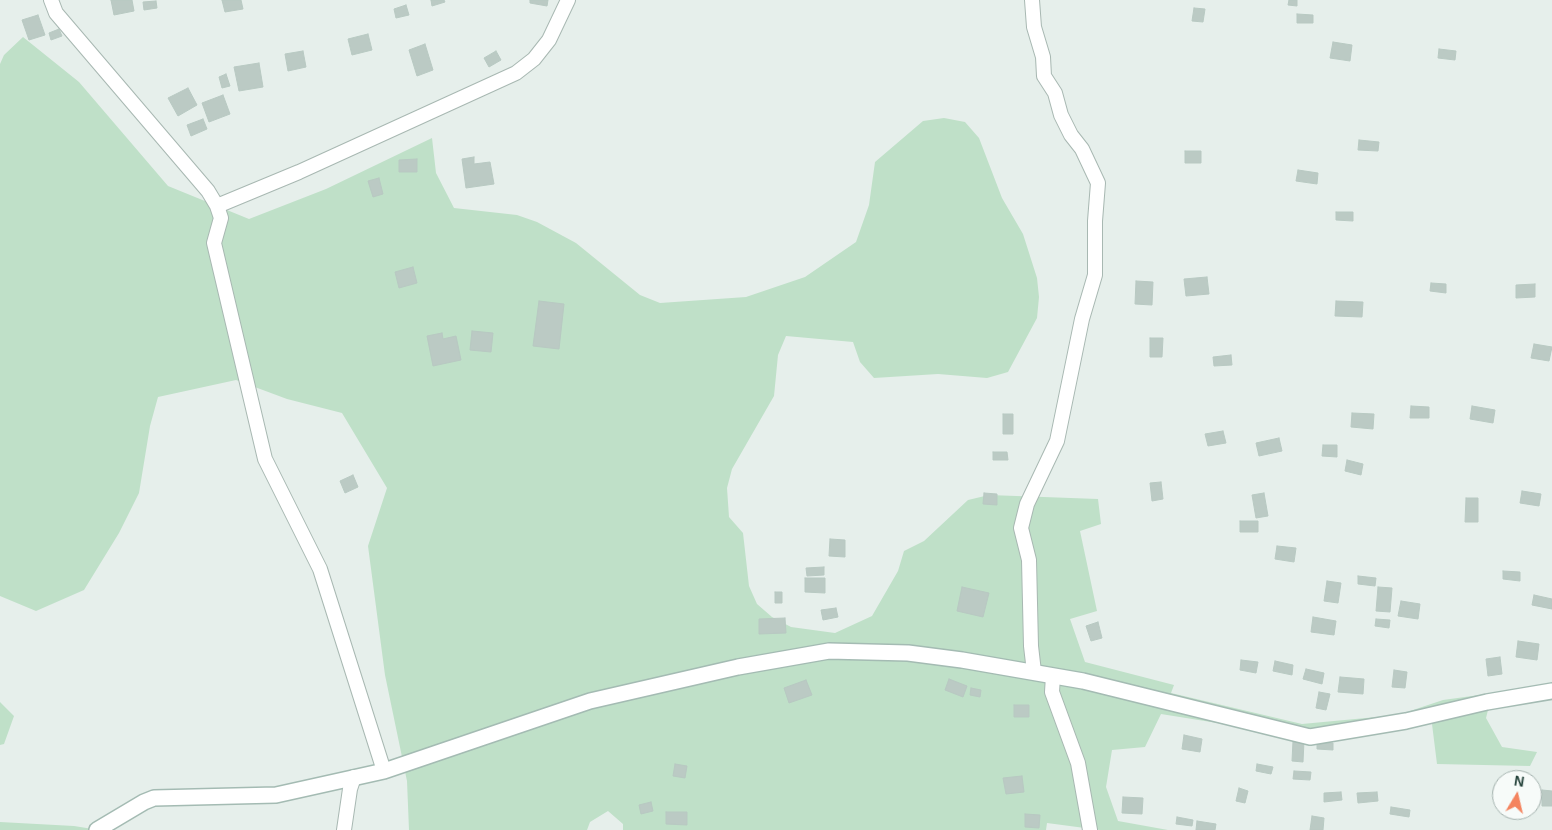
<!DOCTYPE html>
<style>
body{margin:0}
#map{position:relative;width:1552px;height:830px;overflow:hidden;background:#e6efeb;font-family:Arial,sans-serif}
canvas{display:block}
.north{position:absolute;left:1492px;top:770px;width:50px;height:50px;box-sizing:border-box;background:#f7fbf9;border:1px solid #a3b1ad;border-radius:50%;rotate:9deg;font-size:14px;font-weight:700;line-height:20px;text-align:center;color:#24423a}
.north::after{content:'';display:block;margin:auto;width:18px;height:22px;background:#f4845f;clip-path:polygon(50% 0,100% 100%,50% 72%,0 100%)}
</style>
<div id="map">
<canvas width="1552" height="830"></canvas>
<div class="north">N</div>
</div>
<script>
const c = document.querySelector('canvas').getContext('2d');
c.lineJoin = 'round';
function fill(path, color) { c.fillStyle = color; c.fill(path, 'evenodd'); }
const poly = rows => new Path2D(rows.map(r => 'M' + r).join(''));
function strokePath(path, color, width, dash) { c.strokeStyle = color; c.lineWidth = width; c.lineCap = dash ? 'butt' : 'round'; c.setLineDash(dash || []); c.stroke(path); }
fill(poly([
 [23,37,79,82,168,186,249,219,326,189,432,138,436,173,454,208,517,215,537,222,576,243,640,295,660,303,746,297,805,277,856,242,869,205,875,162,923,121,944,118,965,122,979,138,1002,198,1023,234,1037,278,1039,297,1037,318,1008,372,987,378,938,374,874,378,860,362,853,342,786,336,778,355,774,396,732,469,727,488,729,517,743,533,749,586,757,604,772,617,791,627,835,633,872,616,898,571,904,551,924,541,968,500,989,495,1098,499,1101,524,1080,531,1097,611,1070,619,1085,662,1174,685,1171,693,1302,724,1398,715,1443,700,1552,685,1489,706,1486,718,1502,747,1537,752,1530,766,1437,764,1431,716,1311,738,1161,714,1145,747,1112,750,1106,787,1118,821,1168,830,1100,830,1047,823,1046,830,623,830,623,824,608,811,590,822,587,830,409,830,407,781,385,675,368,546,387,488,342,413,287,399,236,380,158,397,150,426,139,493,119,533,84,590,36,611,0,596,0,64,4,55],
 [0,702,14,716,4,744,0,745],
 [0,822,74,826,99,830,0,830]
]), '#bfe0c8');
const building = poly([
 [111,0,132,0,134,11,114,15,111,0],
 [222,0,241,0,243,9,225,12,222,0],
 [431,0,444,0,445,2,432,6,431,0],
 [530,0,548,0,547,6,530,3,530,0],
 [1289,0,1297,0,1297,6,1288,5,1289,0],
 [156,1,157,8,144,10,143,2,156,1],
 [406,5,409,15,396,18,394,9,406,5],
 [1194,8,1205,9,1203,22,1192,21,1194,8],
 [1297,14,1313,15,1313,23,1297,23,1297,14],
 [38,15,45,35,29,40,22,20,38,15],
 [59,29,62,36,51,40,49,33,59,29],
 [368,34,372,50,352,55,348,39,368,34],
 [1333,42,1352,45,1350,61,1330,58,1333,42],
 [425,44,433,70,417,76,409,50,425,44],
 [1439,49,1456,51,1455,60,1438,58,1439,49],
 [303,51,306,67,288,71,285,54,303,51],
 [496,51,501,60,489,67,484,58,496,51],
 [259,63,263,87,239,91,234,67,259,63],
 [226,74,230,86,222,88,219,77,226,74],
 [188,88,197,105,178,116,168,98,188,88],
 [223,95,230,114,209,122,202,103,223,95],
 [203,119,207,129,191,136,187,125,203,119],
 [1359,140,1379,142,1378,151,1358,150,1359,140],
 [1185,151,1201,151,1201,163,1185,163,1185,151],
 [474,157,474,164,490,162,494,184,466,188,462,159,474,157],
 [417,159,417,172,399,172,399,160,417,159],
 [1298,170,1318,173,1317,184,1296,181,1298,170],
 [379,178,383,194,373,197,368,181,379,178],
 [1336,212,1353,212,1353,221,1336,220,1336,212],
 [413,267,417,283,399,288,395,272,413,267],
 [1207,277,1209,294,1186,296,1184,279,1207,277],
 [1136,281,1153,282,1152,305,1135,304,1136,281],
 [1431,283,1446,284,1446,293,1430,291,1431,283],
 [1535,284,1535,297,1516,298,1516,285,1535,284],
 [539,301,564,304,559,349,533,346,539,301],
 [1336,301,1363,302,1362,317,1335,316,1336,301],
 [472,331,493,333,491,352,470,350,472,331],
 [442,333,443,339,456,336,461,360,433,366,427,336,442,333],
 [1150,338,1163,338,1162,357,1150,357,1150,338],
 [1534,344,1552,347,1549,361,1531,358,1534,344],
 [1231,355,1232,365,1214,366,1213,357,1231,355],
 [1411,406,1429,407,1429,418,1410,418,1411,406],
 [1472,406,1495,410,1493,423,1470,419,1472,406],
 [1352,413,1374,414,1373,429,1351,427,1352,413],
 [1003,414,1013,414,1013,434,1003,434,1003,414],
 [1223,431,1226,443,1208,446,1205,434,1223,431],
 [1279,438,1282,451,1259,456,1256,443,1279,438],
 [1323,445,1337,445,1337,457,1322,456,1323,445],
 [993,452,1007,452,1008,460,993,460,993,452],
 [1347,460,1363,464,1361,475,1345,471,1347,460],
 [353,475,358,487,345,493,340,481,353,475],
 [1161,482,1163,499,1152,501,1150,483,1161,482],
 [1522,491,1541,494,1539,506,1520,503,1522,491],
 [984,493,997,494,997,505,983,504,984,493],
 [1264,493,1268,516,1256,518,1252,495,1264,493],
 [1466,498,1478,498,1478,522,1465,522,1466,498],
 [1240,521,1258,521,1258,532,1240,532,1240,521],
 [830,539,845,540,845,557,829,556,830,539],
 [1277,546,1296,548,1294,562,1275,559,1277,546],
 [824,567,824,575,807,576,806,568,824,567],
 [1503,571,1520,572,1520,581,1503,579,1503,571],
 [1358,576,1376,578,1375,586,1358,584,1358,576],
 [805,578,825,578,825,593,805,592,805,578],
 [1327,581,1341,583,1338,603,1324,601,1327,581],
 [962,587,989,593,983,617,957,611,962,587],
 [1378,587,1392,588,1390,612,1376,611,1378,587],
 [775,592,782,592,782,603,775,603,775,592],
 [1534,595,1552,599,1552,609,1532,605,1534,595],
 [1401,601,1420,604,1418,619,1398,616,1401,601],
 [836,608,838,617,823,620,821,610,836,608],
 [1313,617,1336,621,1334,635,1311,632,1313,617],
 [785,618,786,633,759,634,759,619,785,618],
 [1376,619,1390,620,1389,628,1375,626,1376,619],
 [1098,622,1102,638,1091,641,1086,626,1098,622],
 [1518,641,1539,644,1537,660,1516,657,1518,641],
 [1500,657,1502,674,1488,676,1486,659,1500,657],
 [1241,660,1258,662,1256,673,1240,670,1241,660],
 [1275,661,1293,665,1292,675,1273,671,1275,661],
 [1306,669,1324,673,1322,684,1303,679,1306,669],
 [1394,670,1407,672,1405,688,1392,687,1394,670],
 [1340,677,1364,679,1363,694,1338,692,1340,677],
 [949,679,967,686,963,697,945,690,949,679],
 [806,680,812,695,789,703,784,688,806,680],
 [971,688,981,690,980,697,970,695,971,688],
 [1319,692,1330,694,1326,710,1316,708,1319,692],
 [1014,705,1029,705,1029,717,1014,717,1014,705],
 [1184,735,1202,739,1200,752,1182,749,1184,735],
 [1293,741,1304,741,1303,762,1292,761,1293,741],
 [1317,742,1333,743,1333,750,1317,749,1317,742],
 [675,764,687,766,685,778,673,776,675,764],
 [1257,764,1273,767,1271,774,1256,771,1257,764],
 [1294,771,1311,772,1310,780,1293,779,1294,771],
 [1022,776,1024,792,1006,794,1003,778,1022,776],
 [1239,788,1248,791,1245,803,1236,801,1239,788],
 [1542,790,1552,791,1552,806,1542,806,1542,790],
 [1341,792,1342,800,1324,802,1324,793,1341,792],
 [1377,792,1378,801,1358,803,1357,793,1377,792],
 [1123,797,1143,798,1142,814,1122,813,1123,797],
 [651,802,653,811,641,814,639,805,651,802],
 [1391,807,1410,810,1409,817,1390,814,1391,807],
 [666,812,687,812,687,825,666,824,666,812],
 [1025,814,1040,815,1039,828,1025,827,1025,814],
 [1312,816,1324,818,1323,830,1310,830,1312,816],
 [1177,817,1193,820,1192,826,1176,824,1177,817],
 [1197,821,1216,824,1215,830,1196,830,1197,821]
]);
fill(building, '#bbcac4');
strokePath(building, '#b8c9c2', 1);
const street = poly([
 [51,0,56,13,208,191,217,206,221,218,214,243,265,459,320,569,384,771],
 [1032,0,1034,27,1043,57,1044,76,1055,93,1061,115,1071,135,1082,149,1098,183,1095,221,1095,275,1082,319,1057,441,1027,504,1021,528,1029,560,1031,646,1034,672],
 [217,206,299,172,516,73,534,59,549,40,568,0],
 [1053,676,1052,692,1078,763,1090,830],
 [344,830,350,789,354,777]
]);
const secondary = poly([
 [97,830,144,802,154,798,276,795,384,771,590,701,738,667,829,651,908,653,962,660,1083,681,1310,737,1406,721,1487,702,1552,691]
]);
strokePath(street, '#a8b8b2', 16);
strokePath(secondary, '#a4bbb3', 18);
strokePath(street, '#fff', 14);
strokePath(secondary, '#fff', 15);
</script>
